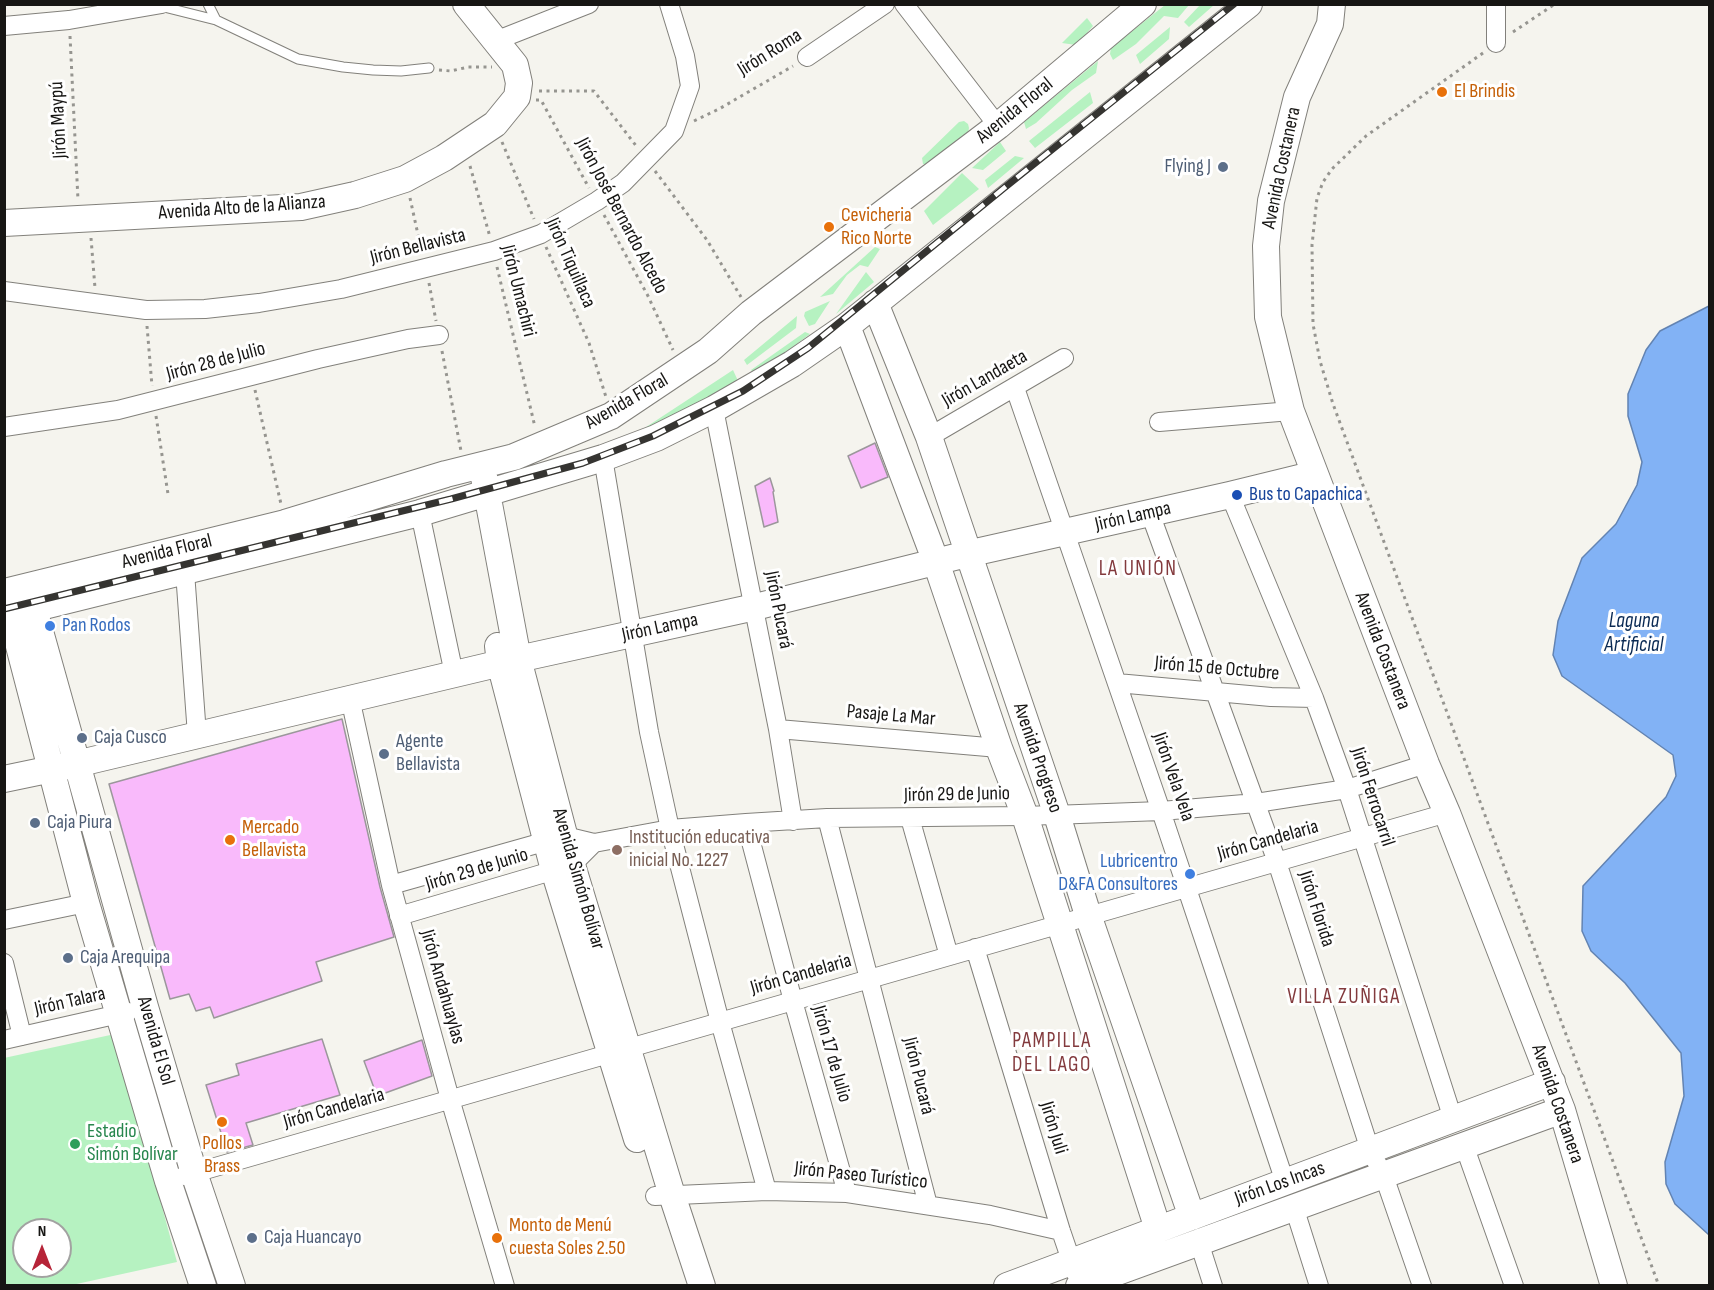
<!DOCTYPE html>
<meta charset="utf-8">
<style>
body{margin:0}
#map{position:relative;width:1714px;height:1290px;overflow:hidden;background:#f5f4ee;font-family:"Sofia Sans Condensed",sans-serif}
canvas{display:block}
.frame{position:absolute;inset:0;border:6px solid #171614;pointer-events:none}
.north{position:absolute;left:12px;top:1218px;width:60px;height:60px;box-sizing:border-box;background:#fff;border:2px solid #a2a2a1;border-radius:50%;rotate:0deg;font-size:16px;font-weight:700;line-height:24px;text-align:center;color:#171614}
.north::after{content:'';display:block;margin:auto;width:21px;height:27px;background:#b62438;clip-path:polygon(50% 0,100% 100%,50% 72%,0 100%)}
</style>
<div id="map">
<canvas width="1714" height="1290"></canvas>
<div class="frame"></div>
<div class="north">N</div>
</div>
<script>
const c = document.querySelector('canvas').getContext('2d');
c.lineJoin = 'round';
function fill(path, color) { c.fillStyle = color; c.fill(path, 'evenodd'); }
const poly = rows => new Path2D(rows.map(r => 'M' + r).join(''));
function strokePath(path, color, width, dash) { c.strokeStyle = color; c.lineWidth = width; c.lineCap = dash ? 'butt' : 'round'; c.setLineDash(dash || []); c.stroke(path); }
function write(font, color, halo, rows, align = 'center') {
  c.font = font + ' "Sofia Sans Condensed",sans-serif'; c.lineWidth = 6; c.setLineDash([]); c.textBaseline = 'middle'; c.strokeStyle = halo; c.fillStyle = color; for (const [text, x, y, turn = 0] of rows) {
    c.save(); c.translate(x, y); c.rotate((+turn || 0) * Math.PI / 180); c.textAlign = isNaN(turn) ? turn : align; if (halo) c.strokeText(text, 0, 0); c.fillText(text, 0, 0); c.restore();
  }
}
fill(poly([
 [1165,5,1189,5,1178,18,1164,16,1136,44,1113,60,1110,54,1111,48],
 [1200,5,1214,5,1189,27,1184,22],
 [1087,18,1093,26,1076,45,1062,43],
 [1170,27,1169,39,1140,64,1136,55],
 [1098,61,1096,73,1072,90,1036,123,1026,129,1024,122],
 [1090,92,1093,103,1035,148,1029,141],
 [964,121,968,124,969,128,968,133,928,164,923,164,922,158,959,122],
 [1000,142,1006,151,983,170,972,168],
 [1015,156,1024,158,988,188,985,180],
 [962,173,979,189,933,225,924,211],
 [875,247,880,249,868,267,860,265,847,275,833,294,820,297],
 [866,272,874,282,836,314],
 [830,301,815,324,809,326,804,316,805,312],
 [797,316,796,328,747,365,744,360],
 [805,332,810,334,755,375,751,370],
 [733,370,739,383,637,433],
 [115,1034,177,1262,72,1285,5,1285,4,1058],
 [24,1230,60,1230,60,1266,24,1266]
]), '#b6f2c1');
const water = poly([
 [1709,306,1710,306,1709,1235,1675,1204,1666,1184,1665,1162,1684,1096,1681,1053,1625,983,1591,951,1582,931,1583,886,1666,797,1676,776,1673,755,1562,676,1553,655,1558,621,1582,558,1616,524,1637,485,1642,462,1628,416,1628,394,1646,350,1660,331,1709,306]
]);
fill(water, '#82b2f5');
strokePath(water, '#6283b2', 1.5);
const building = poly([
 [875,443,888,477,861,488,848,456,875,443],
 [770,478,774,491,773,492,778,522,764,527,755,486,770,478],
 [342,719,380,887,394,937,316,962,322,981,214,1018,210,1007,196,1011,189,994,170,999,109,784,342,719],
 [322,1039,340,1095,246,1123,253,1145,227,1152,206,1085,239,1075,236,1064,322,1039],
 [422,1040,432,1076,377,1096,364,1061,422,1040]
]);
fill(building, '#f9bafb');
strokePath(building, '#9b979b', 1.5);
const lane = poly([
 [208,4,216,20],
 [160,6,216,20,298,59,343,67,373,70,401,71,429,68]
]);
const street = poly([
 [904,4,998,126],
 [1496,4,1496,43],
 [4,26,69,20,162,4],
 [495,41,589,4],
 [807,57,885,4],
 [4,291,146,310,205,309,259,303,341,289,494,251,541,234,597,201,623,183,674,131,690,86,685,56,669,4],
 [1015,388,1161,811,1285,1182],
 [714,409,778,729,793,821],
 [1159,422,1291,411],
 [4,427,118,410,318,359,408,339,439,335],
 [929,437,1064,358],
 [603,458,649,732,670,829,720,1022,767,1191],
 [1230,495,1314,698,1347,789,1453,1119],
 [420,513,454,674],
 [1150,513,1277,862,1370,1150,1384,1176,1422,1286],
 [185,572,197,735],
 [1117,683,1271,697,1314,698],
 [350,698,391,885,450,1099,505,1286],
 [778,729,999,748],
 [827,818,928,1205],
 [910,818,949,956],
 [746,823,793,1001,847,1193],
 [391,885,565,836,594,843,670,829,746,823,827,818,1025,816,1161,811,1256,803,1347,789,1426,764],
 [399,916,572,865,594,843],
 [4,920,86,903],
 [975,948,1061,1231,1075,1272],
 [4,963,22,1036],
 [4,1040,128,1012],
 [1464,1145,1514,1286],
 [184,1176,1447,813],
 [655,1196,767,1191,847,1193,990,1215,1061,1231],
 [1294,1207,1319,1286],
 [1199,1242,1213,1286]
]);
const secondary = poly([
 [1332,4,1330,24,1297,97,1271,201,1266,246,1268,317,1291,411,1426,764,1447,813,1562,1110,1614,1286],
 [4,223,301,207,355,195,405,179,444,158,495,124,517,97,519,83,515,65,466,4],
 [875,303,929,437,1057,815,1088,915,1192,1217],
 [847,326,936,562,999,748,1025,816,1158,1229],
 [484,477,518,659,572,865,672,1195,702,1286],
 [4,592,285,523,446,474,514,457,611,416,708,351,751,313,998,126,1143,4],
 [29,592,145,1007,194,1173,232,1286],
 [7,600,86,903,168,1181,203,1286],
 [4,616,420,513,603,458,656,438,714,409,792,364,847,326,1249,4],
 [498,646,500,663,554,870,637,1139],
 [4,779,76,764,518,659,755,607,967,554,1230,495,1315,474],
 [1007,1286,1552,1082],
 [1079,1286,1562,1110]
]);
strokePath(lane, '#82807b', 11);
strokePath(street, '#82807b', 20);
strokePath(secondary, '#82807b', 28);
strokePath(poly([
 [1513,32,1555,4],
 [70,36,78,200],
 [1483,53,1366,136,1332,169,1323,182,1317,198,1312,245,1313,324,1320,361,1333,404,1659,1286],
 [439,70,451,71,468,67,492,67],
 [539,91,594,91,637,147],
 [536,100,541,100,589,188],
 [694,121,719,109,793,66],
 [502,142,534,219],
 [470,166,490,237],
 [655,171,707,240,741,297],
 [410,198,422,253],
 [604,215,648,296,673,350],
 [91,238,95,288],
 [546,247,589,343,606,397],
 [497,267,535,427],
 [429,283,436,321],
 [147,326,152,386],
 [442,351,461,451],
 [255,390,281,504],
 [156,416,168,494]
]), '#969590', 3, [3, 4.5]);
strokePath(lane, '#fff', 9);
strokePath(street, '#fff', 18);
strokePath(secondary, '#fff', 26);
const rail = poly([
 [4,609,451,499,583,463,653,436,743,391,808,348,1004,188,1234,4]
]);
strokePath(rail, '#353431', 7);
strokePath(rail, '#fff', 4.5, [14]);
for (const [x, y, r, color] of [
 [1442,92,6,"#e8710a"],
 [1223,167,6,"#5c6f8a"],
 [829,227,6,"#e8710a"],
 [1237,495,6,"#1a4fb4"],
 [50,626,6,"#3f7fe0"],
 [82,738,6,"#5c6f8a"],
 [384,754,6,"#5c6f8a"],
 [35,823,6,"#5c6f8a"],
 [230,840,6,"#e8710a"],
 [617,850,6,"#8d6e63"],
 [1190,874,6,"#3f7fe0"],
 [68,958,6,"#5c6f8a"],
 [222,1122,6,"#e8710a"],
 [75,1144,6,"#2e9e5b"],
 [252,1238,6,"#5c6f8a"],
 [497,1238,6,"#e8710a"]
]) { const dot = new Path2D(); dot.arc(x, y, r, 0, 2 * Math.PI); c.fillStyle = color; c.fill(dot); strokePath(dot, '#fff', 2); }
write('20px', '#171614', '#fff', [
 ["Jirón Roma",770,53,-32],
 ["Avenida Floral",1015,111,-39],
 ["Jirón Maypú",59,120,-93],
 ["Avenida Costanera",1282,168,-78],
 ["Avenida Alto de la Alianza",242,208,-4],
 ["Jirón José Bernardo Alcedo",621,216,62],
 ["Jirón Bellavista",418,247,-14],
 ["Jirón Tiquillaca",570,263,66],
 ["Jirón Umachiri",518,291,76],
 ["Jirón 28 de Julio",216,362,-15],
 ["Jirón Landaeta",985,379,-30],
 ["Avenida Floral",627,402,-30],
 ["Jirón Lampa",1133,517,-13],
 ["Avenida Floral",167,552,-14],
 ["Jirón Pucará",778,610,79],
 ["Jirón Lampa",660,628,-12],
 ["Avenida Costanera",1382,651,69],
 ["Jirón 15 de Octubre",1217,669,5],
 ["Pasaje La Mar",891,716,5],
 ["Avenida Progreso",1037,758,71],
 ["Jirón Vela Vela",1173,777,71],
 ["Jirón 29 de Junio",957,795,-1],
 ["Jirón Ferrocarril",1372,797,72],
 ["Jirón Candelaria",1268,841,-16],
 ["Jirón 29 de Junio",477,870,-17],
 ["Avenida Simón Bolívar",578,879,74],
 ["Jirón Florida",1316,909,72],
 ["Jirón Candelaria",801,975,-16],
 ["Jirón Andahuaylas",442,987,74],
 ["Jirón Talara",70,1002,-13],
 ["Avenida El Sol",155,1041,74],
 ["Jirón 17 de Julio",831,1054,74],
 ["Jirón Pucará",918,1076,76],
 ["Avenida Costanera",1557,1104,71],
 ["Jirón Candelaria",334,1109,-16],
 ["Jirón Juli",1053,1128,73],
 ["Jirón Paseo Turístico",861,1176,6],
 ["Jirón Los Incas",1280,1184,-20]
]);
write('20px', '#c56008', '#fff', [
 ["El Brindis",1454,92],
 ["Cevicheria",841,216],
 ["Rico Norte",841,239],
 ["Mercado",242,828],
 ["Bellavista",242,851],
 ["Pollos",222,1144,"center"],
 ["Brass",222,1167,"center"],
 ["Monto de Menú",509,1226],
 ["cuesta Soles 2.50",509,1249]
], 'left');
write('20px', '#4e5e75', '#fff', [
 ["Flying J",1211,167,"right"],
 ["Caja Cusco",94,738],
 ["Agente",396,742],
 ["Bellavista",396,765],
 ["Caja Piura",47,823],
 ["Caja Arequipa",80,958],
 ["Caja Huancayo",264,1238]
], 'left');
write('20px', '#164399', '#fff', [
 ["Bus to Capachica",1249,495]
], 'left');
write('20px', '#366cbe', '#fff', [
 ["Pan Rodos",62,626],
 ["Lubricentro",1178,862,"right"],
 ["D&FA Consultores",1178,885,"right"]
], 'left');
write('20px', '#785e54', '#fff', [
 ["Institución educativa",629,838],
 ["inicial No. 1227",629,861]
], 'left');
write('20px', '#27864d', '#fff', [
 ["Estadio",87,1132],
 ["Simón Bolívar",87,1155]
], 'left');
c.letterSpacing = '1.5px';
write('21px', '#833a3d', '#fff', [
 ["LA UNIÓN",1138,570],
 ["VILLA ZUÑIGA",1344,998],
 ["PAMPILLA",1052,1042],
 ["DEL LAGO",1052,1066]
]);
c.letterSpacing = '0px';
write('italic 21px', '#092953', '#fff', [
 ["Laguna",1634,622],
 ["Artificial",1634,646]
]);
</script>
